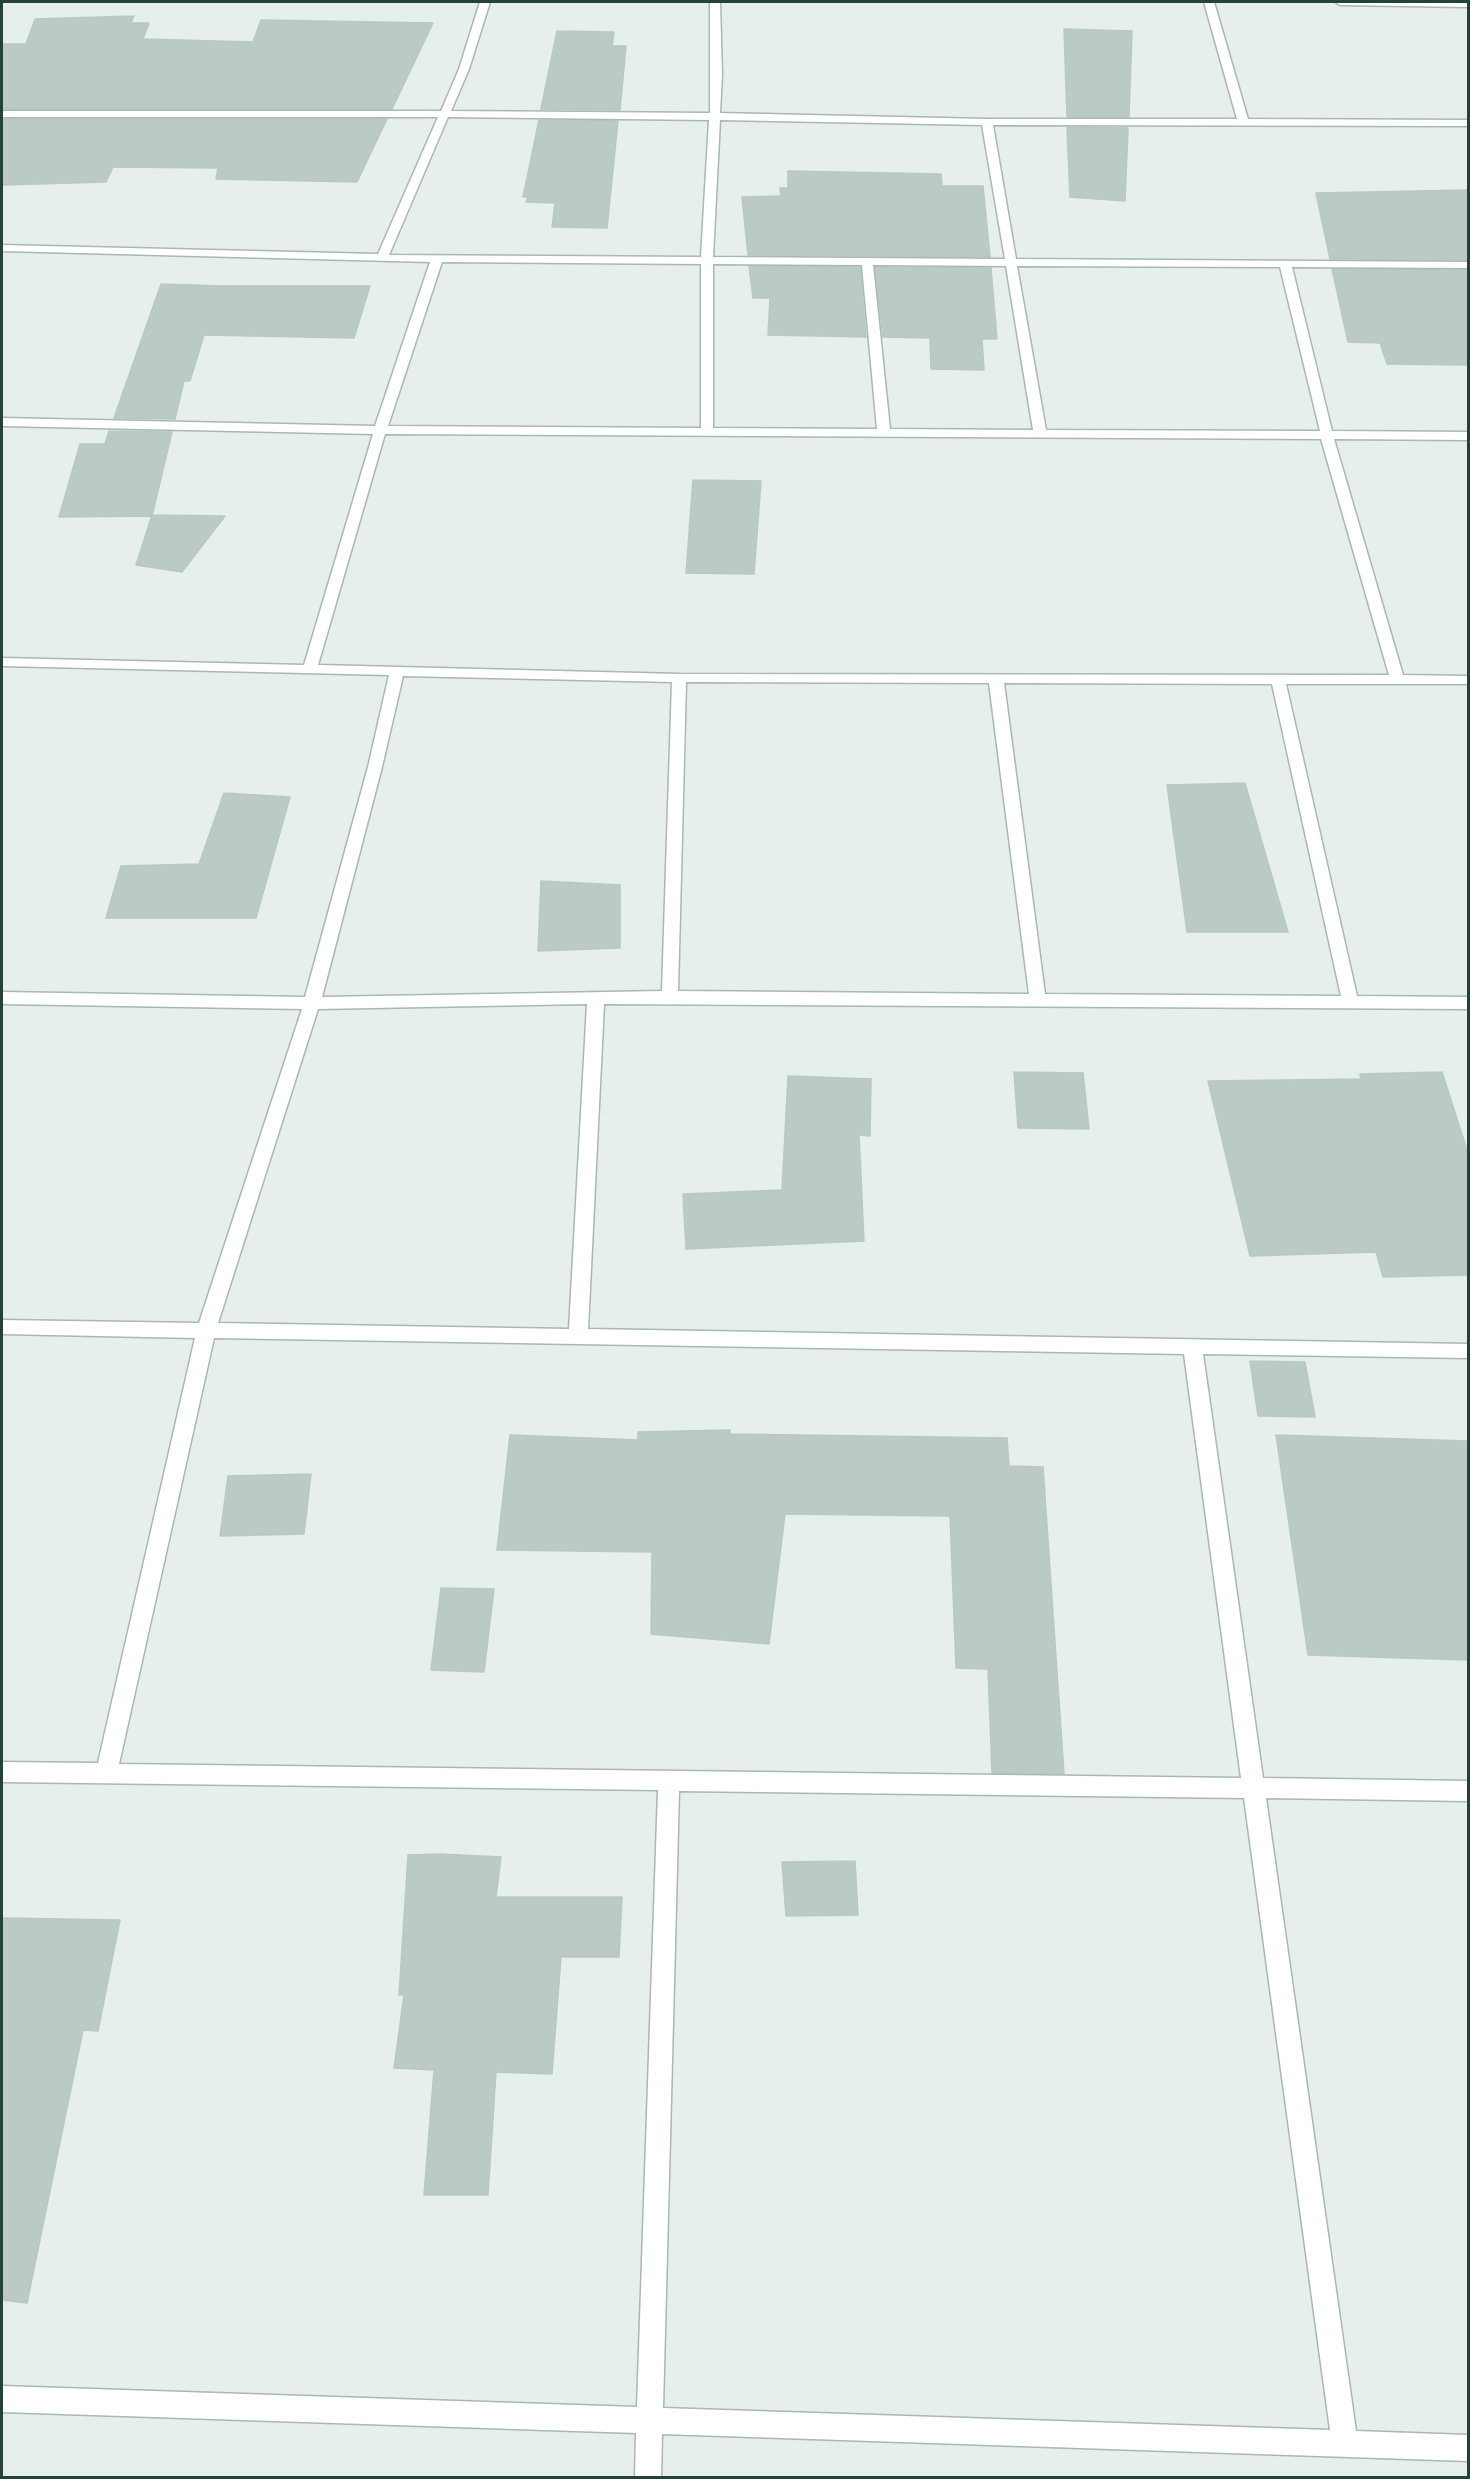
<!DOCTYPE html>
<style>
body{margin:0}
#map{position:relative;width:1470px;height:2479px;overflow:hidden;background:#e6efeb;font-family:Lato,sans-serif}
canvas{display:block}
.frame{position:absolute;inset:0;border:3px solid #24423a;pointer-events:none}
</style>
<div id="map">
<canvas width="1470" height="2479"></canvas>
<div class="frame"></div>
</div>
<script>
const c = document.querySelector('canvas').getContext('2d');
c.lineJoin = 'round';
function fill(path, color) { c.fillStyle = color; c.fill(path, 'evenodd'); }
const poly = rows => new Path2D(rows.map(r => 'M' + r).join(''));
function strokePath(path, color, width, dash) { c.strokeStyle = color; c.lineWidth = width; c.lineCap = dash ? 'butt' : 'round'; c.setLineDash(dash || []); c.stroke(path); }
const building = poly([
 [134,16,131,23,149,23,143,39,253,42,261,20,433,23,392,109,2,109,2,44,26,44,35,19,134,16],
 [1064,29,1132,31,1129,117,1067,117,1064,29],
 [557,31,614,32,612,46,626,46,620,110,541,109,557,31],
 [2,119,387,119,357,182,216,179,218,168,113,167,106,182,2,185,2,119],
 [539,120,618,121,607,228,552,227,555,203,526,202,528,197,523,197,539,120],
 [1067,127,1128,128,1125,201,1070,197,1067,127],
 [788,171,941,174,942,186,983,186,990,257,748,255,742,197,781,196,780,188,788,188,788,171],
 [1468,190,1468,260,1330,259,1316,193,1468,190],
 [749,266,860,267,866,337,768,335,770,298,753,298,749,266],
 [875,267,991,268,997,339,982,339,984,370,931,369,930,338,883,337,875,267],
 [1332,269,1468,270,1468,365,1387,364,1380,343,1348,342,1332,269],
 [161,284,220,286,370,286,354,338,204,335,190,381,184,381,175,419,114,418,161,284],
 [109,431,172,432,152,516,59,517,80,444,105,444,109,431],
 [693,480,761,481,754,574,686,573,693,480],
 [152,515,225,516,182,572,136,565,152,515],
 [1245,783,1288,932,1187,932,1167,785,1245,783],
 [224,793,290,797,256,918,106,918,121,866,199,864,224,793],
 [541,881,620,885,620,948,538,951,541,881],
 [1014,1072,1083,1073,1089,1129,1018,1128,1014,1072],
 [1442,1072,1468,1153,1468,1275,1383,1277,1376,1252,1250,1256,1208,1081,1361,1079,1360,1074,1442,1072],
 [788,1076,871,1079,870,1136,859,1135,864,1241,686,1249,683,1194,782,1190,788,1076],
 [1250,1361,1305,1362,1315,1417,1258,1416,1250,1361],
 [730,1430,730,1434,1007,1438,1009,1466,1043,1467,1064,1774,992,1773,988,1669,956,1668,950,1516,785,1514,769,1644,651,1634,652,1552,497,1550,510,1435,638,1440,638,1432,730,1430],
 [1276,1435,1468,1441,1468,1660,1308,1655,1276,1435],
 [311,1474,304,1534,220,1536,228,1476,311,1474],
 [441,1588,494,1589,484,1672,431,1670,441,1588],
 [440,1854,501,1857,496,1897,622,1897,619,1957,561,1957,552,2074,496,2072,488,2195,424,2195,434,2070,394,2068,404,1995,399,1995,408,1855,440,1854],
 [855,1861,858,1915,786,1916,782,1862,855,1861],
 [2,1918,120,1920,98,2031,83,2030,27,2303,2,2300,2,1918]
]);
fill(building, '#bbcac4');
strokePath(building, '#b8c9c2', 1.5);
const street = poly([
 [480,2,490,2,469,69,451,111,710,113,710,2,720,2,722,75,720,113,987,119,1237,119,1204,2,1214,2,1248,119,1468,120,1468,126,993,125,1016,259,1468,262,1468,268,1292,267,1332,431,1468,432,1468,440,1334,439,1403,675,1468,676,1468,684,1286,684,1357,996,1468,997,1468,1009,604,1004,588,1329,1468,1344,1468,1358,1203,1354,1263,1778,1468,1781,1468,1801,1266,1798,1356,2431,1468,2435,1468,2461,662,2434,661,2478,635,2478,636,2433,2,2412,2,2386,637,2407,658,1790,2,1782,2,1762,98,1763,195,1338,2,1334,2,1320,199,1323,302,1009,2,1004,2,992,305,997,368,767,389,675,2,666,2,658,304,665,373,434,2,426,2,418,375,426,430,262,2,251,2,245,378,254,438,117,2,117,2,111,441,111,459,69,480,2],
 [448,117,709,120,701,257,389,255,448,117],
 [720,120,982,125,1005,259,713,257,720,120],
 [442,262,701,264,701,428,388,426,442,262],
 [713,264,862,265,877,429,713,428,713,264],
 [873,265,1006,266,1033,430,890,429,873,265],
 [1017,266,1280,267,1320,431,1046,430,1017,266],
 [385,434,1321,439,1389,675,679,674,318,665,385,434],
 [403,676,672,682,662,991,322,997,382,767,403,676],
 [686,682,989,683,1029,994,678,991,686,682],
 [1004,683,1272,684,1341,996,1045,994,1004,683],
 [587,1004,569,1329,218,1323,318,1009,587,1004],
 [214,1338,1184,1354,1241,1778,119,1764,214,1338],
 [679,1791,1244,1798,1330,2430,663,2408,679,1791],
 [1335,2,1468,2,1468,7,1340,5,1335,2]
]);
strokePath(street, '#a8b8b2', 3);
fill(street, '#fff');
</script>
